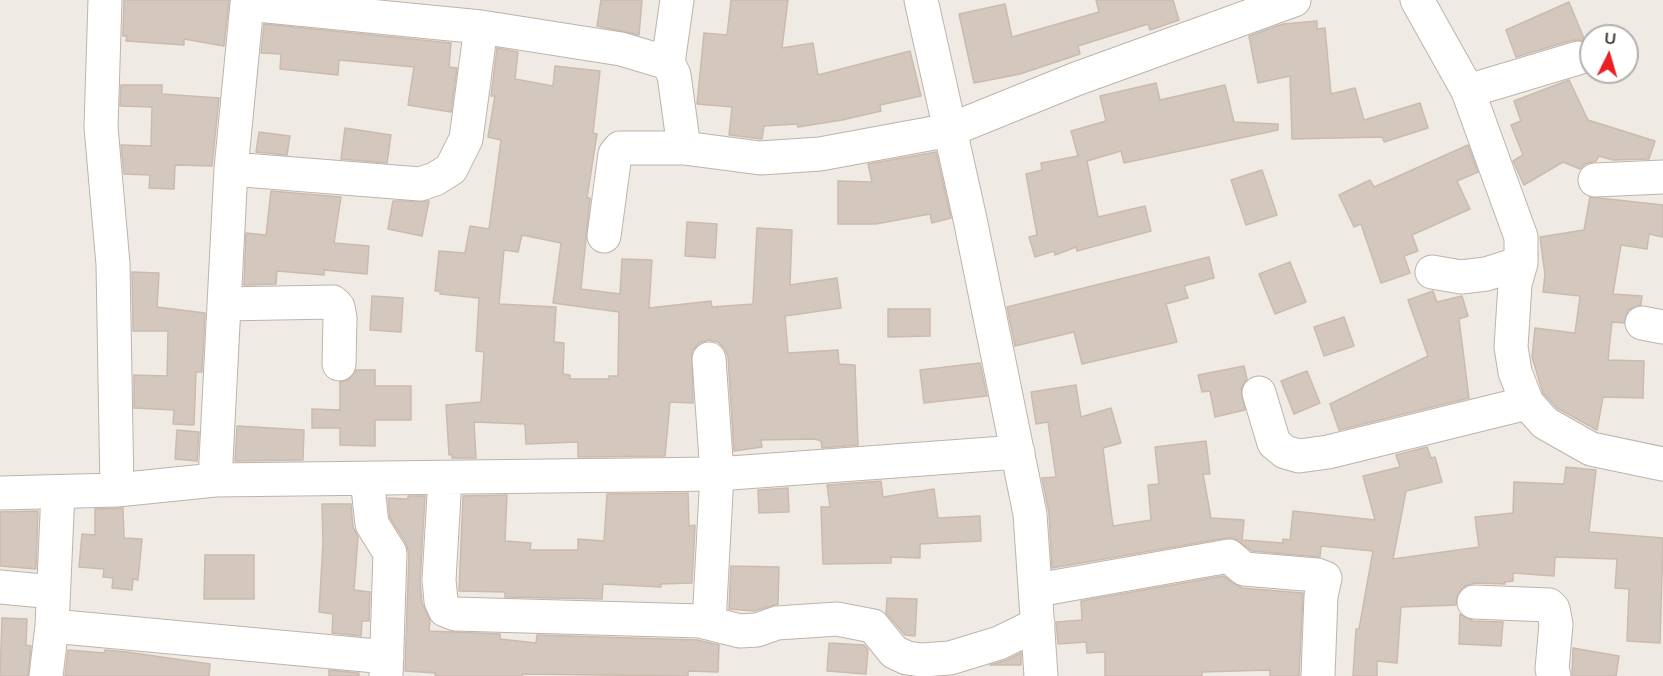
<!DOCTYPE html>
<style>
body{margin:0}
#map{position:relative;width:1663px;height:676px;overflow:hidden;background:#f0eae4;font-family:Mulish,sans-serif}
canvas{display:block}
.north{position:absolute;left:1579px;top:24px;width:60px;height:60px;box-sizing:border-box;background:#fff;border:2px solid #b3b0ae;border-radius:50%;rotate:5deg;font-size:16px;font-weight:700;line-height:24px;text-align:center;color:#423a34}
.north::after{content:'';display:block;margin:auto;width:21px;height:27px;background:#eb2024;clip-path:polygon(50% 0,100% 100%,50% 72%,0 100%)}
</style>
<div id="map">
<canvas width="1663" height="676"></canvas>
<div class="north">U</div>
</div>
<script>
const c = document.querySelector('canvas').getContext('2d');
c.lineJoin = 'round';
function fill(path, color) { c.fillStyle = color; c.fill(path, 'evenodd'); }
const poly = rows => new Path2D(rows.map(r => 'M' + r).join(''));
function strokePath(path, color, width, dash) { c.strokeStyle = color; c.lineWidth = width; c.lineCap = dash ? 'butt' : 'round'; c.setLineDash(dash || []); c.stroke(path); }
const building = poly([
 [124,0,229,0,224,46,184,39,184,45,126,41,127,36,123,36,124,0],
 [601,0,642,0,639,35,597,26,601,0],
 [731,0,788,0,782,48,813,43,818,75,910,51,921,96,880,105,881,111,842,120,798,127,797,124,764,126,762,139,729,135,732,107,697,104,704,33,727,35,731,0],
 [1096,0,1173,0,1179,20,1150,30,1148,24,1078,46,1080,54,1020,74,974,83,959,14,1005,4,1012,37,1099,12,1096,0],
 [1569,2,1585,41,1573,40,1516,57,1506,30,1569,2],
 [1317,21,1317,29,1325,28,1331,94,1355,88,1364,120,1420,103,1428,128,1384,142,1382,137,1292,139,1290,76,1258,83,1249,36,1283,24,1317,21],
 [264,24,451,43,449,67,457,68,451,112,408,105,414,67,339,60,338,75,280,69,281,54,261,53,264,24],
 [497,48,518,52,515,79,553,86,555,66,600,71,593,133,597,134,587,198,590,198,581,289,620,294,622,259,652,260,649,308,711,301,712,307,753,304,757,228,792,230,790,285,837,278,841,308,785,316,788,353,838,350,839,364,855,365,858,445,822,448,821,441,815,439,761,440,762,447,734,451,728,357,725,349,718,342,708,340,699,343,692,351,693,403,670,402,665,456,578,457,578,442,526,444,525,424,474,422,476,458,452,458,452,454,449,455,446,405,481,402,484,352,476,351,479,298,440,294,440,291,435,291,439,251,465,253,470,226,489,229,501,140,488,137,495,96,491,96,497,48],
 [522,235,561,243,553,303,619,312,618,376,609,376,609,379,570,379,570,375,563,374,564,343,554,342,556,307,499,304,504,250,518,252,522,235],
 [1569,80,1588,120,1655,141,1649,159,1613,160,1599,156,1596,161,1585,164,1580,169,1563,162,1524,185,1513,161,1523,155,1511,125,1521,121,1514,101,1569,80],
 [1156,83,1160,100,1225,85,1234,122,1278,124,1278,130,1124,163,1121,151,1087,161,1098,217,1145,206,1151,231,1077,251,1076,247,1055,255,1054,251,1035,257,1029,237,1037,235,1026,174,1042,170,1041,163,1078,156,1071,131,1106,121,1100,96,1156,83],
 [121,85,162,85,162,94,219,98,212,166,175,165,174,189,149,188,150,175,124,174,121,145,151,146,152,107,120,106,121,85],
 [345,128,391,135,387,163,341,159,345,128],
 [259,132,290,136,287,155,256,152,259,132],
 [1468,145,1478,172,1457,181,1470,209,1412,235,1418,251,1404,256,1410,273,1381,283,1361,224,1354,227,1339,195,1370,180,1374,187,1468,145],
 [936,152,951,218,932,223,930,214,876,224,838,224,838,181,872,182,868,164,936,152],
 [1262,170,1277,215,1246,225,1231,180,1262,170],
 [271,191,341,197,334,243,369,246,367,274,324,270,324,275,277,271,276,284,244,285,246,233,266,235,271,191],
 [1590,197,1663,205,1663,237,1649,234,1647,249,1621,245,1613,294,1642,296,1641,305,1628,310,1624,323,1612,322,1608,360,1644,361,1643,398,1603,397,1597,430,1557,408,1543,393,1532,357,1535,328,1575,333,1580,296,1543,292,1545,275,1540,237,1584,230,1590,197],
 [393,201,429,201,422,236,388,229,393,201],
 [687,222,717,224,715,258,685,256,687,222],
 [1209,257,1214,278,1184,286,1188,298,1166,304,1177,342,1082,364,1074,332,1015,346,1007,307,1209,257],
 [1290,262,1306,302,1275,314,1259,274,1290,262],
 [132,272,159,273,157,307,205,313,202,372,196,372,194,425,173,424,174,410,134,408,134,375,167,376,168,331,133,331,132,272],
 [1433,291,1437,302,1462,296,1468,316,1459,319,1469,398,1339,430,1330,404,1428,356,1408,300,1433,291],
 [372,296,403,298,401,332,370,330,372,296],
 [888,309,930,309,930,336,888,337,888,309],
 [1344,317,1354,346,1324,356,1314,327,1344,317],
 [980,363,987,396,924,403,920,370,980,363],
 [1244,366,1247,379,1241,389,1245,410,1215,417,1210,391,1202,392,1198,375,1244,366],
 [356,370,375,370,375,386,411,386,411,420,375,420,375,446,340,445,340,428,312,428,312,409,340,410,340,382,348,380,356,370],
 [1307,371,1320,403,1294,414,1281,381,1307,371],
 [1076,385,1081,417,1111,408,1121,443,1103,448,1113,526,1151,520,1148,485,1159,484,1155,447,1206,441,1210,474,1203,474,1211,518,1244,520,1242,540,1283,543,1283,539,1290,540,1293,511,1375,520,1363,476,1400,467,1396,455,1427,447,1431,458,1435,457,1442,482,1406,491,1393,559,1479,547,1475,517,1513,513,1514,482,1564,484,1566,467,1596,470,1589,532,1663,538,1660,643,1627,641,1629,589,1615,588,1617,559,1555,557,1554,576,1513,573,1513,581,1505,582,1505,584,1475,583,1465,586,1458,593,1456,605,1401,607,1397,663,1377,661,1377,676,1353,676,1356,629,1359,629,1373,551,1321,546,1320,557,1252,551,1234,538,1226,538,1052,568,1049,513,1042,478,1056,477,1048,422,1036,424,1031,392,1076,385],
 [237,426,304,430,303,460,235,461,237,426],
 [177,430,199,432,197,461,175,459,177,430],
 [881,481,883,497,934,489,938,518,980,516,981,541,920,544,920,558,891,557,891,563,823,564,821,507,830,507,827,485,881,481],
 [788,488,789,512,759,513,758,490,788,488],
 [688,493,689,526,695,525,692,583,661,584,661,587,603,584,602,599,505,597,505,592,459,591,463,496,507,495,505,541,531,543,530,550,578,550,578,539,604,541,607,494,688,493],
 [408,496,425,496,420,582,422,603,430,620,429,631,500,634,500,639,536,643,537,635,697,640,719,645,718,672,688,671,688,676,523,674,522,676,435,676,436,673,405,671,409,554,406,543,390,518,388,498,408,499,408,496],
 [322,504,351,504,353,527,358,537,354,590,370,592,369,621,362,621,361,636,332,633,333,614,319,612,323,543,322,504],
 [123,508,124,538,142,539,138,580,133,579,132,590,112,588,113,578,103,577,104,569,79,567,82,534,95,535,95,509,123,508],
 [38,511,36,569,0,566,0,512,38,511],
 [205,555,254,555,254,599,204,599,205,555],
 [731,566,779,567,778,604,754,611,729,609,731,566],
 [1223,576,1242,588,1303,593,1299,676,1270,676,1270,670,1202,672,1202,676,1105,676,1105,652,1087,653,1086,642,1058,644,1056,622,1082,620,1081,601,1223,576],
 [887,598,917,599,915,636,905,635,886,613,887,598],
 [1460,614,1473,621,1503,622,1501,646,1459,644,1460,614],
 [2,618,27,619,26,645,31,646,28,676,0,676,2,618],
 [829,643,864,645,868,650,866,674,827,671,829,643],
 [1573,648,1619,656,1616,676,1572,676,1573,648],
 [68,650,104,653,105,650,127,652,210,664,209,676,65,676,68,650],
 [1021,653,1021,665,990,665,1007,660,1021,653],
 [329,670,359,673,359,676,329,676,329,670]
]);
fill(building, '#d4c7bd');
strokePath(building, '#cbbbae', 1.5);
const minor = poly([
 [921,0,970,219,1030,514,1041,676],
 [1417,0,1468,91,1521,237,1521,263,1515,284,1511,347,1515,372,1527,403,1545,423,1591,449,1663,464],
 [668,63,677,0],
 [1468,91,1578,58],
 [231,169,247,4,481,27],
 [1595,180,1663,177],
 [604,236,615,154,620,148,684,148],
 [1432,272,1461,277,1486,274,1521,263],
 [224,304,333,302,338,307,340,318,339,364],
 [1642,323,1663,327],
 [709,359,717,474,709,623],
 [1259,393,1274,443,1285,452,1299,456,1328,452,1527,403],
 [445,478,439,580,441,601,445,610,455,614,700,621,740,631,757,630,777,623,837,619,873,626,894,652,907,658,922,660,950,658,999,643,1038,624],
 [367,479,372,524,390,553,386,676],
 [215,480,231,169,420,184,435,179,451,169,466,139,481,27,621,49,668,63,674,75,684,148,760,158,820,154,950,130,1076,79,1294,0],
 [117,490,215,480,717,474,1018,452],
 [0,493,117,490,113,264,101,127,105,0],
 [0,587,53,592],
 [1037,590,1229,556,1244,569,1317,575,1325,578,1321,596,1318,676],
 [1474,602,1549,605,1553,609,1556,624,1552,669,1554,676],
 [52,626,387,657],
 [46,676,52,626,58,492]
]);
strokePath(minor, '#beb3aa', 35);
strokePath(minor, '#fff', 33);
</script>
